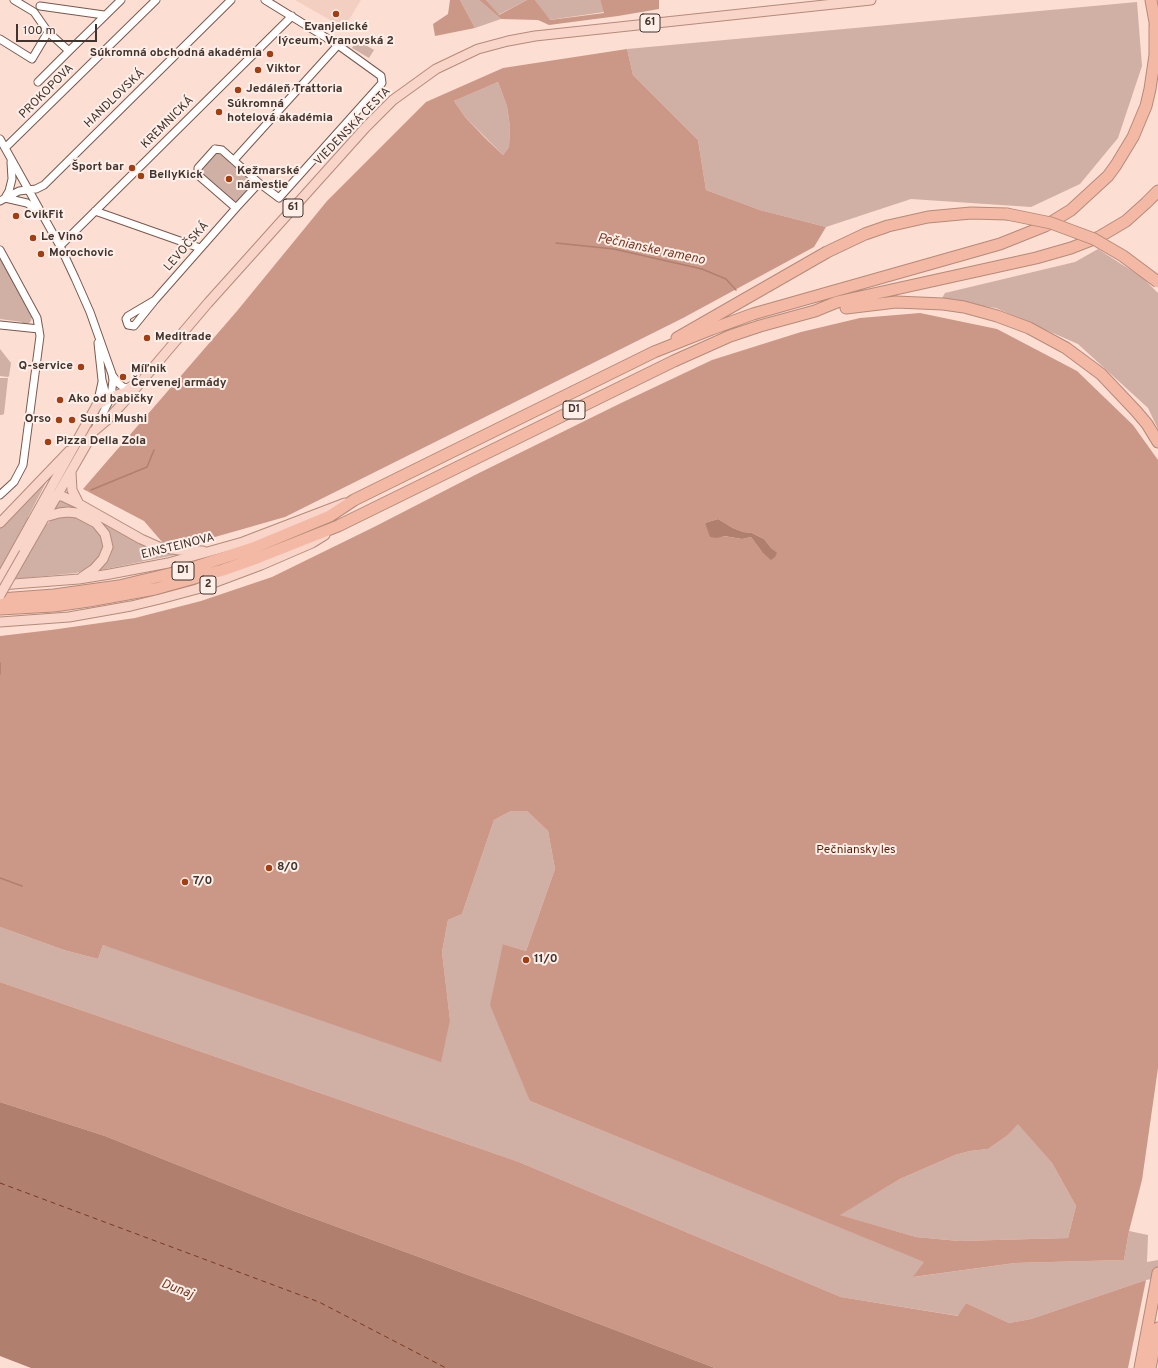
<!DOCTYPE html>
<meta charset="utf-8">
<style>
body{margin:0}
#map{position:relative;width:1158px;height:1368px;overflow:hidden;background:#fdded3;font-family:Overpass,sans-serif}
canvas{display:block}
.scale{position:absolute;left:16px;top:24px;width:81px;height:18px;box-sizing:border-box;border:2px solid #41332d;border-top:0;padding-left:5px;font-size:12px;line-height:14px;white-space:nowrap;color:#41332d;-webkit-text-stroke:3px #ffefe9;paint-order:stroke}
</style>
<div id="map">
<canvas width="1158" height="1368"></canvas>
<div class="scale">100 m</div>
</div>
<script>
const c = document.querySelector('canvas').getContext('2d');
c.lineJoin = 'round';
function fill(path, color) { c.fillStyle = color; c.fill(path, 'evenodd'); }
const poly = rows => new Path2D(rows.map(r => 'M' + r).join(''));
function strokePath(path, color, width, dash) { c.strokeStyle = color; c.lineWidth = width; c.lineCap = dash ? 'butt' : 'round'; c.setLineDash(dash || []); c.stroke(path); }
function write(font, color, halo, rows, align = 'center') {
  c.font = font + ' Overpass,sans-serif'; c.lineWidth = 4; c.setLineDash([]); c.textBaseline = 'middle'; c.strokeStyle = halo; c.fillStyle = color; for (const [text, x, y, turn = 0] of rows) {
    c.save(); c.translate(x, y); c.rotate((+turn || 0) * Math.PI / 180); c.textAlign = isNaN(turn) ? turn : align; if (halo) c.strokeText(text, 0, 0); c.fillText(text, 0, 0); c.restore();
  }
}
fill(poly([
 [295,0,361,0,344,28]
]), '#f3cfc2');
fill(poly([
 [460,0,479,0,501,19,475,28],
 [486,0,527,0,498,15],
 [535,0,600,0,604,12,549,20],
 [1137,2,1142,66,1118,138,1080,184,1031,207,911,199,826,227,760,210,706,190,698,140,633,75,627,49],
 [357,40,374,50,369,58,352,48],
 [498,82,507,106,510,127,509,147,503,155,465,117,454,101],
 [218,152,253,184,235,204,200,172],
 [1098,249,1143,278,1158,293,1158,429,1148,408,1078,344,996,308,941,300,945,293,1075,262],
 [0,257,32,317,31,321,27,325,22,326,22,322,0,319],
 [0,349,11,363,9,376,8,377,0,376],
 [0,378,8,378,4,414,2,415,0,415],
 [51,473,28,517,47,524,52,519,65,515,84,519,101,532,104,552,90,569,76,573,25,578,0,578,0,527],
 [60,498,180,554,96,571,109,557,101,523,52,512],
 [511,811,527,811,548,831,555,869,526,951,503,944,530,1101,925,1262,914,1277,1015,1263,1124,1260,1129,1231,1148,1235,1147,1262,1158,1260,1158,1278,1146,1280,1031,1319,1009,1323,966,1303,959,1316,841,1297,519,1162,0,982,0,927,64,950,98,959,103,945,450,1020,442,952,448,920,462,914,494,820],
 [1018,1123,1052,1163,1076,1206,1068,1238,959,1241,916,1237,839,1215,900,1179,955,1155,970,1151,988,1149,1008,1135]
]), '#d0afa4');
fill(poly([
 [450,0,460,0,475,28,435,36,433,24,448,14],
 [479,0,486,0,499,15,527,0,535,0,550,20,604,13,600,0,659,0,659,9,618,16,549,25,538,20,501,19],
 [627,49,633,75,698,140,706,190,760,210,826,227,814,247,683,318,285,517,208,539,163,543,144,521,83,489,237,311,327,201,426,102,503,68],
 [498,82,507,106,510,127,509,147,503,155,485,138,465,117,454,101],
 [920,313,997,329,1077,371,1133,425,1158,460,1158,1068,1142,1180,1129,1231,1124,1260,1015,1263,913,1277,924,1262,530,1101,490,1005,503,944,526,951,555,869,548,831,527,811,511,811,494,820,462,914,448,920,442,952,450,1020,441,1062,103,945,98,959,64,950,0,927,0,636,51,630,135,618,201,601,272,577,376,526,477,474,619,404,712,360,801,332,860,318],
 [718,519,733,528,743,532,752,533,764,539,772,549,762,552,751,537,742,539,723,536,708,529,705,523],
 [1018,1124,1052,1163,1076,1206,1068,1238,959,1241,916,1237,840,1215,900,1179,955,1155,970,1151,988,1149,1008,1135],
 [0,982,519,1162,841,1297,958,1316,966,1303,1009,1323,1031,1319,1146,1280,1128,1368,715,1368,536,1300,283,1207,105,1136,0,1102]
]), '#cb9887');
fill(poly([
 [718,519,733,528,743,532,752,533,764,539,772,549,777,553,775,557,771,560,762,552,751,537,742,539,724,536,717,538,710,537,705,523],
 [0,1102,105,1136,283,1207,536,1300,715,1368,31,1368,0,1356]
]), '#b07f6e');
strokePath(poly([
 [556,243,614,249,702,269,726,279,736,290],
 [91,490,147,467,154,450],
 [0,663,0,674],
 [0,878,22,886]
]), '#b07f6e', 1.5);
strokePath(poly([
 [0,1183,319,1302,446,1368]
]), '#783821', 1, [5, 4]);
const minor = poly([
 [14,0,34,12,48,32,69,51,121,0],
 [40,6,104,15],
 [0,39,32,59,48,32],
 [38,82,69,51],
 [0,139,60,246,75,278,90,312,112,374,113,380,111,397,96,427],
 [5,148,156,0],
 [215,149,222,150,259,183,236,208,198,175,198,168,215,149],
 [234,160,338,45],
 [259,183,279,198,382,83,381,76,338,45,265,0],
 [5,198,9,191,12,179,11,162],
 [5,198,27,203,38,211],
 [0,201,19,191,36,189,44,185,231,0],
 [95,211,200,248],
 [60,246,292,16],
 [0,250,37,318,40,336,23,465,14,482,0,495],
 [155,300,128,316,126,319,128,325,134,326,155,300,236,208],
 [0,325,39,329],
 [98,343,102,380,108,403],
 [113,376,118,383,123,387,127,388,133,385],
 [97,405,102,382]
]);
const major = poly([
 [71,472,72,490,79,504],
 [53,496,62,496,79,504,141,539,159,547,179,550,203,551],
 [45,517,59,513,68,512,77,513,96,523,105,534,108,547,103,559,94,569,82,577],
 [0,523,69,451],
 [24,553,94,431,107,420,123,403,208,303,366,127,393,100,436,69,478,49,508,41,535,36,871,0],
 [0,579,97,405,111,397,126,392,132,386],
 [0,585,79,579,110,574,168,563,243,542,345,503],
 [0,622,69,617,131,606,160,599,197,589,261,565,312,543,325,535]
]);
const highway = poly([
 [1151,0,1157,33],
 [846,308,896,302,943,304,964,307,997,316,1029,328,1066,348,1101,374,1136,411,1147,424,1158,442],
 [677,338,827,252,865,234,888,226,928,217,971,213,1007,214],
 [0,599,54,595,119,586,186,570,253,548,330,516,354,500,654,352,712,329,753,314,1000,244,1045,226,1071,210,1108,176,1116,165,1133,137,1146,106,1150,89,1155,55,1155,26],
 [0,609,54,606,89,601,155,589,223,570,257,558,338,526,674,361,730,336,760,326,815,311,837,302,1036,258,1071,248,1099,237,1126,221,1146,203,1158,191],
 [1140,1368,1158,1273],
 [1150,1368,1158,1328]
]);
strokePath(minor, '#79584d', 9);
strokePath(major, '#b58a7a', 11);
strokePath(highway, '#b58a7a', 13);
strokePath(minor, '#fff', 7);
strokePath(major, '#f8d5c8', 9);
strokePath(highway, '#f3b9a4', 11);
const majorBridge = poly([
 [0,595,24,553]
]);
const highwayBridge = poly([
 [1007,214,1051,223,1094,239,1123,256,1158,282]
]);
strokePath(majorBridge, '#b58a7a', 11, []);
strokePath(highwayBridge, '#b58a7a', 13, []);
strokePath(majorBridge, '#f8d5c8', 9);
strokePath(highwayBridge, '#f3b9a4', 11);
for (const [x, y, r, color] of [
 [336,14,4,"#a33e13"],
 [270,54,4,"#a33e13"],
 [258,70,4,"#a33e13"],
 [238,90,4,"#a33e13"],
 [219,112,4,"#a33e13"],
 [132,168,4,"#a33e13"],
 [141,176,4,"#a33e13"],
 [229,179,4,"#a33e13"],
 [16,216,4,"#a33e13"],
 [33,238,4,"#a33e13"],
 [41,254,4,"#a33e13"],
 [147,338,4,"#a33e13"],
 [81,367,4,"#a33e13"],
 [123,377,4,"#a33e13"],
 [60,400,4,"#a33e13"],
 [59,420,4,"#a33e13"],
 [72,420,4,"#a33e13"],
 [48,442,4,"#a33e13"],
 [269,868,4,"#a33e13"],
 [185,882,4,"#a33e13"],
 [526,960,4,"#a33e13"]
]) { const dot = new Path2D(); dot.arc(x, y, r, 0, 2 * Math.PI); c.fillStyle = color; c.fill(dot); strokePath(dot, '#ffefe9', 1.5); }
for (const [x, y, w] of [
 [650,23,20],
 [293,208,20],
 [574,410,22],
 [183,571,22],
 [208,585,16]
]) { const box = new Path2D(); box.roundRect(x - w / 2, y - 9, w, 18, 3); c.fillStyle = '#ffefe9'; c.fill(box); strokePath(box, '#41332d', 1); }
write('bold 11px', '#41332d', null, [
 ["61",650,23],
 ["61",293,208],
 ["D1",574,410],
 ["D1",183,571],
 ["2",208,585]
]);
write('bold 12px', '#41332d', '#ffefe9', [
 ["Evanjelické",336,28,"center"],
 ["lýceum, Vranovská 2",336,42,"center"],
 ["Súkromná obchodná akadémia",262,54,"right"],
 ["Viktor",266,70],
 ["Jedáleň Trattoria",246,90],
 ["Súkromná",227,105],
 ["hotelová akadémia",227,119],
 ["Šport bar",124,168,"right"],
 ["Kežmarské",237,172],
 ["námestie",237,186],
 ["BellyKick",149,176],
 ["CvikFit",24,216],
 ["Le Vino",41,238],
 ["Morochovic",49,254],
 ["Meditrade",155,338],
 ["Q-service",73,367,"right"],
 ["Míľnik",131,370],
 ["Červenej armády",131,384],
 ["Ako od babičky",68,400],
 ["Orso",51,420,"right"],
 ["Sushi Mushi",80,420],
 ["Pizza Della Zola",56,442],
 ["8/0",277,868],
 ["7/0",193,882],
 ["11/0",534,960]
], 'left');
write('12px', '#41332d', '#ffefe9', [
 ["PROKOPOVA",47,92,-45],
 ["HANDLOVSKÁ",115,99,-44],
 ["KREMNICKÁ",168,123,-45],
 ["VIEDENSKÁ CESTA",353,127,-46],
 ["LEVOČSKÁ",187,247,-49],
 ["EINSTEINOVA",178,547,-14]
]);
write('12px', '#5b1e05', '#ffefe9', [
 ["Pečniansky les",856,851]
]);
write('italic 13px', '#783821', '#ffefe9', [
 ["Pečnianske rameno",651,250,12],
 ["Dunaj",177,1290,21]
]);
</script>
